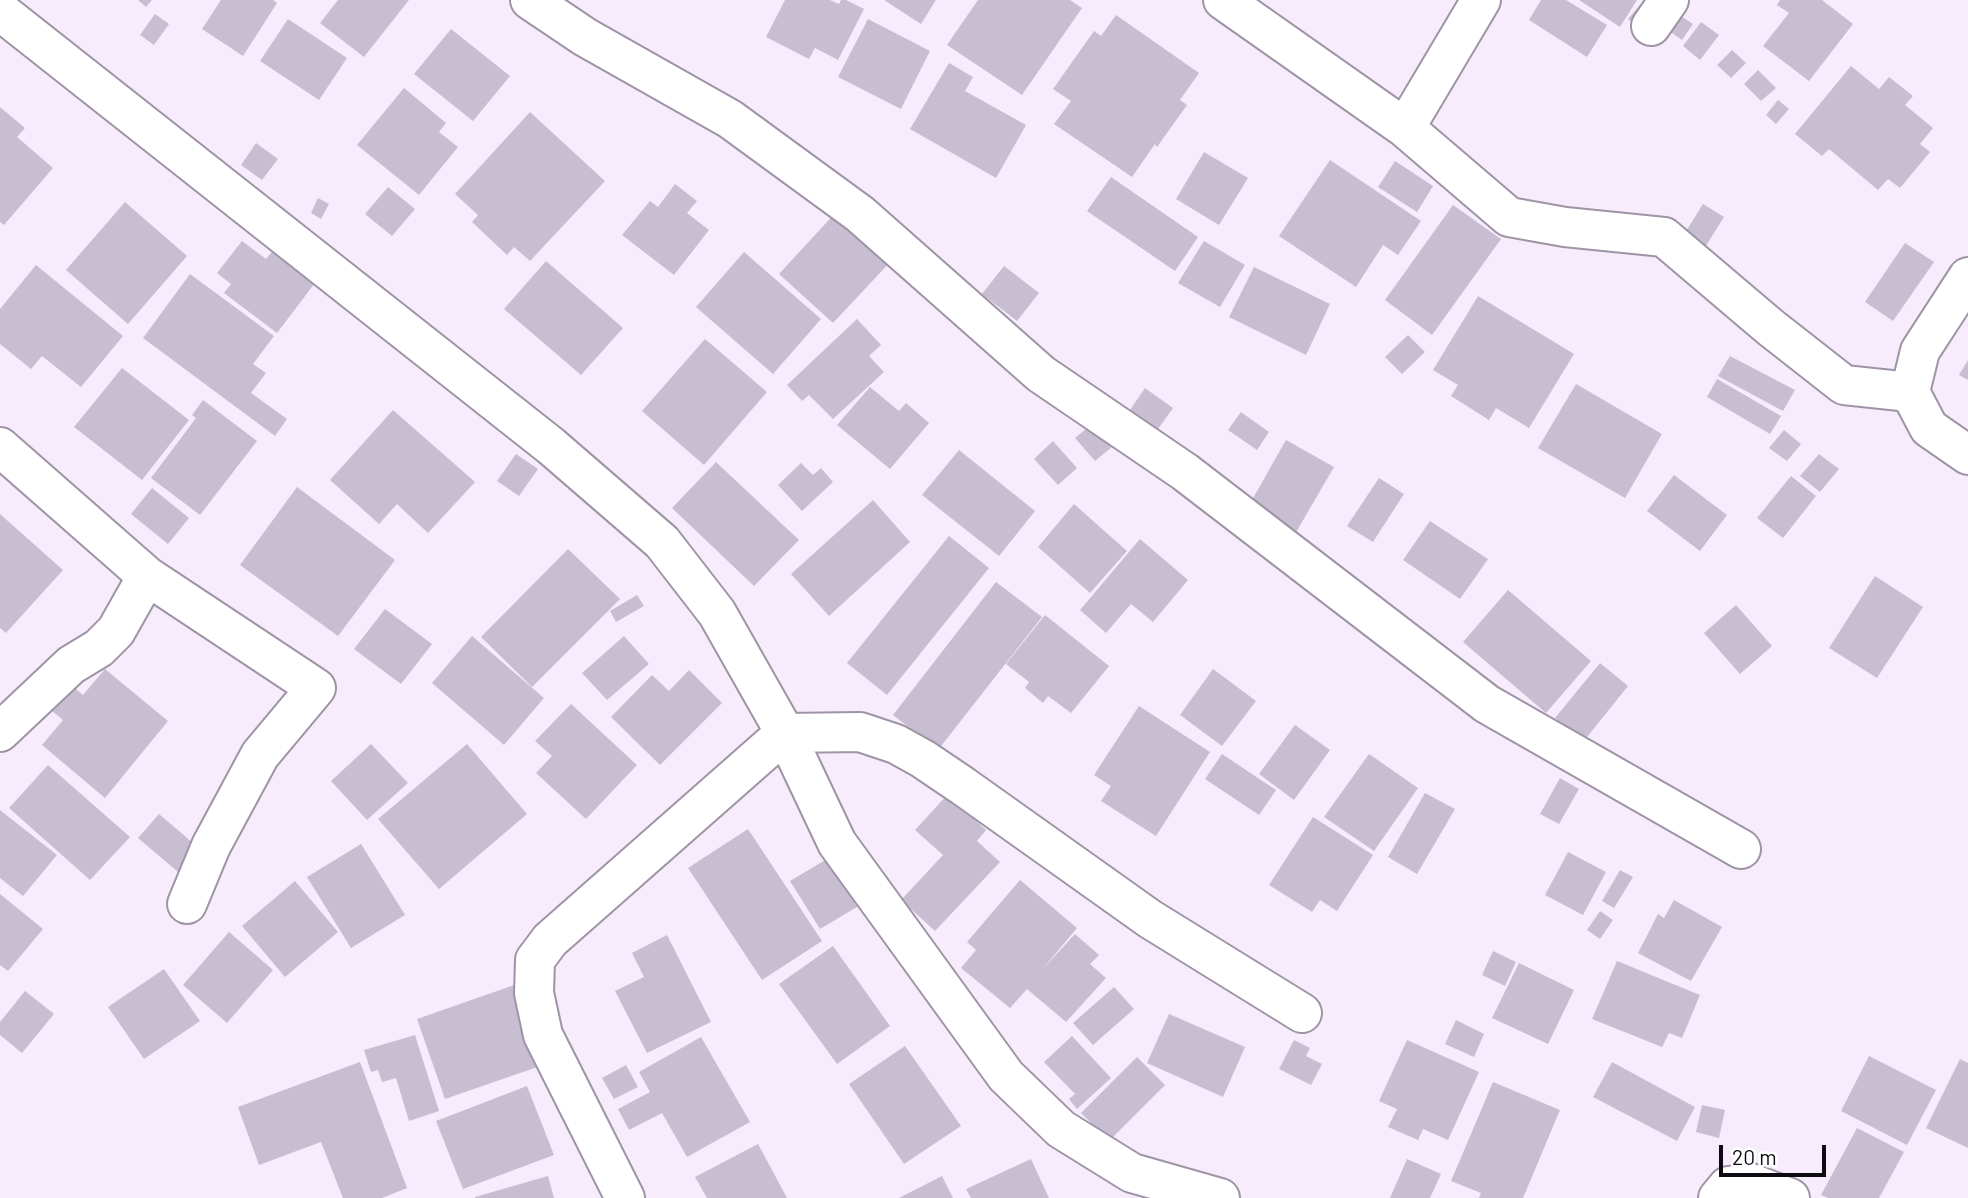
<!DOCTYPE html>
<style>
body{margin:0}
#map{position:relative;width:1968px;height:1198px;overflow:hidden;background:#f6ecfc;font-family:Barlow,sans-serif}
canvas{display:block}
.scale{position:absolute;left:1719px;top:1145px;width:107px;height:32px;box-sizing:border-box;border:4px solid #0e0a11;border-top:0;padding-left:9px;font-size:21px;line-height:24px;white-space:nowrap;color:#0e0a11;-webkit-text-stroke:5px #fff;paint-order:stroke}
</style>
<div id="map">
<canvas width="1968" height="1198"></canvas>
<div class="scale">20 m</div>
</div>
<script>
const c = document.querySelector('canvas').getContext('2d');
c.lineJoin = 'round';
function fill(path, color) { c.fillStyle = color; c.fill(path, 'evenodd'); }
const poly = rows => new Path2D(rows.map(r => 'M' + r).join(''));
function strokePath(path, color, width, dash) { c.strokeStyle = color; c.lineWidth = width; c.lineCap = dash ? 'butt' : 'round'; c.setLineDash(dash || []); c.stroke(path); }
fill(poly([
 [138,0,152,0,146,7],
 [221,0,273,0,277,3,243,56,202,29],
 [338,0,409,0,364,57,320,23],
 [785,0,830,0,839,4,841,0,846,0,864,9,838,60,815,48,809,59,766,37],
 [884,0,936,0,921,24],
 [978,0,1070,0,1082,8,1022,95,947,45],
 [1541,0,1566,0,1607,25,1587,57,1529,20],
 [1579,0,1637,0,1620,27],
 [1780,0,1822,0,1853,24,1809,81,1763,46,1789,13,1777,5],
 [1640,5,1653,16,1641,30,1628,19],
 [1676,13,1693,24,1682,40,1665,28],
 [155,14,169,24,154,45,140,35],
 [1116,15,1199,73,1180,100,1187,105,1157,147,1155,144,1132,177,1054,124,1071,101,1053,89,1094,31,1101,36],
 [288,19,347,58,319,100,260,61],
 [868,19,930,51,901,109,838,77],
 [1701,22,1719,35,1700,60,1683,46],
 [451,29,510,76,473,121,414,74],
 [1732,50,1746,63,1731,78,1717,65],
 [949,63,973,77,965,91,1026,125,996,178,910,129],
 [1851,66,1879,89,1889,77,1913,96,1905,105,1933,128,1920,144,1930,152,1900,188,1888,179,1878,190,1829,149,1822,156,1795,134],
 [1758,70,1776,88,1761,101,1744,84],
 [404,88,446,123,439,132,458,147,419,195,357,145],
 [1778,100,1789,109,1776,124,1766,115],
 [0,107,25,128,17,137,53,168,4,225,0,222],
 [530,112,605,181,530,261,514,247,507,255,472,222,478,215,455,194],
 [256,143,278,159,262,180,241,165],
 [1204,152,1248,178,1219,225,1176,199],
 [1330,160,1421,221,1398,255,1383,245,1356,287,1279,236],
 [1395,161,1433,186,1417,212,1378,187],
 [1111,177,1198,237,1175,271,1087,211],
 [675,184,697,201,687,213,709,230,674,275,622,235,650,201,658,207],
 [388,187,415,209,392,236,365,214],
 [318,198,329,204,321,219,311,213],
 [125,202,187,256,128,324,66,270],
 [1703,204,1724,217,1699,257,1678,244],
 [1453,205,1501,239,1432,335,1385,300],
 [837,211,892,260,833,323,779,274],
 [242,241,266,259,276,247,318,279,277,333,224,293,231,284,217,273],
 [1204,241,1245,265,1220,307,1178,283],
 [1905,243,1934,262,1893,321,1865,302],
 [744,252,821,319,773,374,696,307],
 [546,261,623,328,581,375,504,309],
 [36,265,123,336,81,387,42,356,31,369,0,344,0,309],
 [1004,266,1039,293,1017,321,982,294],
 [1254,267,1330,304,1306,355,1229,317],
 [190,274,274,336,253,364,266,373,251,393,287,419,275,436,143,338],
 [1478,296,1574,354,1529,428,1496,408,1489,420,1451,396,1458,385,1433,370],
 [857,319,881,345,869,356,884,372,833,419,809,395,802,401,787,385],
 [1408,335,1425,352,1402,374,1385,357],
 [705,339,767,392,704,465,642,411],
 [1730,356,1795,390,1783,411,1718,376],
 [1968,360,1968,380,1959,375],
 [122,368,189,420,142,480,74,427],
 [1717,379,1781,416,1770,434,1707,397],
 [1576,384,1662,434,1625,498,1538,448],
 [870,387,899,411,906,403,929,423,890,469,837,425],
 [1145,388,1173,408,1158,429,1130,410],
 [203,400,257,441,200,515,151,478,196,418,192,415],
 [393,410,475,482,428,533,397,504,379,524,330,480],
 [1241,412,1269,432,1257,450,1228,430],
 [1092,424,1112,447,1095,461,1075,438],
 [1784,430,1801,444,1787,461,1769,448],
 [1286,440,1334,467,1295,534,1248,507],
 [1053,441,1077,468,1058,485,1034,459],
 [959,450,1035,511,999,556,922,495],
 [516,454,538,469,519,496,497,481],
 [1819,454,1839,469,1820,492,1800,476],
 [716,462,799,540,754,586,672,508],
 [801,463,813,475,821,468,833,482,802,511,778,485],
 [1674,475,1727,515,1700,551,1647,511],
 [1791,476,1816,496,1783,538,1757,518],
 [1379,478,1404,494,1373,542,1347,526],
 [297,487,395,560,338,636,240,565],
 [152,488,189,518,168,544,131,514],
 [873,500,910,542,829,616,791,574],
 [1074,504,1127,551,1090,593,1038,547],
 [0,514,63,570,6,633,0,628],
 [1430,521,1488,559,1460,599,1403,560],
 [949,536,989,568,887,695,847,663],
 [1140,539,1188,580,1153,622,1131,604,1106,633,1080,610],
 [568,549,620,599,532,687,481,637],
 [1875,576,1923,607,1877,678,1829,648],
 [996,582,1042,617,938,750,893,715],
 [1508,590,1591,661,1546,713,1463,642],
 [637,595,644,606,616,622,610,611],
 [1736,605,1772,646,1740,674,1704,633],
 [385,609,432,644,401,684,354,649],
 [1045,615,1109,666,1071,713,1048,696,1043,703,1025,688,1029,682,1006,664],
 [472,636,544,698,504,745,432,683],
 [624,636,649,664,607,700,582,673],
 [1600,663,1628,686,1583,742,1555,718],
 [105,669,168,721,105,798,42,745,63,720,41,702,62,677,83,695],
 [1213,669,1256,701,1222,746,1180,715],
 [689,670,722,703,660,765,611,717,652,675,669,691],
 [571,704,637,765,586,819,536,773,552,756,535,741],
 [1139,706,1210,752,1156,836,1101,801,1111,786,1094,775],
 [1295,725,1330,750,1294,800,1259,774],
 [371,744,408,783,367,820,331,781],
 [467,744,527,814,439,889,378,819],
 [1222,754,1276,790,1259,815,1205,779],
 [1369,754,1418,788,1374,851,1324,817],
 [48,765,130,837,90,880,9,808],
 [1560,778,1579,789,1559,824,1540,814],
 [1425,793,1455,809,1417,874,1388,857],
 [948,794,986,830,977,841,1000,862,935,931,901,900,943,855,915,830],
 [0,810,57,855,23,896,0,878],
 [159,814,206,854,185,878,138,838],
 [1313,817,1373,855,1337,911,1320,900,1312,912,1269,885],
 [748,829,822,941,762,980,688,868],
 [361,844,405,915,351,948,307,877],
 [1568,852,1606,872,1583,915,1545,895],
 [832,856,862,904,820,929,790,881],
 [1620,870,1633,877,1614,908,1602,901],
 [1020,880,1077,928,1041,971,1075,934,1099,955,1090,964,1106,978,1066,1022,1027,989,1010,1008,961,968,976,950,967,942],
 [295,881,338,932,285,977,242,926],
 [0,894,43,929,8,971,0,965],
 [1674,900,1722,927,1691,981,1638,953,1658,914,1664,918],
 [1600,911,1613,920,1600,939,1587,930],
 [229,932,273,970,227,1023,183,985],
 [667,935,711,1022,647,1053,615,991,644,977,632,953],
 [833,946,890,1026,837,1064,779,984],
 [1493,951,1516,962,1505,986,1482,975],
 [1617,961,1700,995,1682,1038,1669,1033,1662,1047,1592,1019],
 [1519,963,1574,990,1548,1044,1492,1018],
 [164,969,200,1021,144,1059,108,1007],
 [520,983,549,1063,445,1099,417,1019],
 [1114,987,1134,1009,1093,1045,1073,1023],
 [25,991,54,1014,22,1053,0,1035,0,1022],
 [1169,1014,1245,1047,1223,1097,1147,1063],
 [1456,1020,1484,1034,1474,1057,1445,1044],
 [415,1035,439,1111,409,1121,396,1078,382,1082,378,1070,371,1072,364,1050],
 [1072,1036,1111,1078,1077,1109,1069,1099,1075,1094,1044,1062],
 [701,1037,750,1122,687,1157,662,1113,629,1130,618,1109,650,1092,639,1072],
 [1294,1040,1310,1048,1306,1056,1322,1064,1311,1085,1279,1069],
 [1407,1040,1479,1072,1448,1140,1423,1129,1418,1140,1388,1127,1397,1109,1379,1101],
 [905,1046,961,1126,904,1164,849,1084],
 [1869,1056,1936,1090,1907,1145,1841,1111],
 [1137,1057,1165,1085,1109,1141,1081,1113],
 [1960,1059,1968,1063,1968,1148,1926,1128],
 [360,1062,407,1188,382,1198,343,1198,321,1142,259,1165,238,1107],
 [1612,1062,1695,1107,1677,1141,1593,1097],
 [626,1065,638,1087,614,1099,602,1078],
 [1493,1082,1560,1110,1523,1198,1479,1198,1481,1193,1451,1181],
 [527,1086,554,1155,463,1189,436,1121],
 [1702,1105,1725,1110,1719,1138,1696,1132],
 [1857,1128,1904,1152,1879,1198,1828,1198,1821,1195],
 [758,1144,787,1198,707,1198,695,1177],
 [1031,1159,1049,1198,971,1198,966,1189],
 [1407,1159,1441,1174,1430,1198,1390,1198],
 [548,1176,554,1198,475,1198,475,1197],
 [942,1176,953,1198,899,1198]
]), '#c7bed2');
const minor = poly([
 [530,0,585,37,730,119,860,214,1041,374,1185,472,1487,704,1741,849],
 [1223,0,1405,128,1509,217,1565,227,1664,237,1770,327,1844,385,1910,392],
 [0,11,551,446,662,542,717,613,785,733,837,843,1006,1076,1061,1129,1132,1173,1220,1198],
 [1651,26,1669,0],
 [1405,128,1481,0],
 [1968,277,1920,351,1910,392,1929,428,1968,455],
 [0,447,147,576,316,688,260,755,211,846,187,904],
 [0,732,71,665,99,648,116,631,147,576],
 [625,1198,543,1035,534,993,535,960,550,940,785,733,860,732,896,744,923,759,963,786,1150,919,1302,1013],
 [1718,1198,1728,1186,1751,1183,1790,1198]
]);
strokePath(minor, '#9f93a6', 42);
strokePath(minor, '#fff', 38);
</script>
